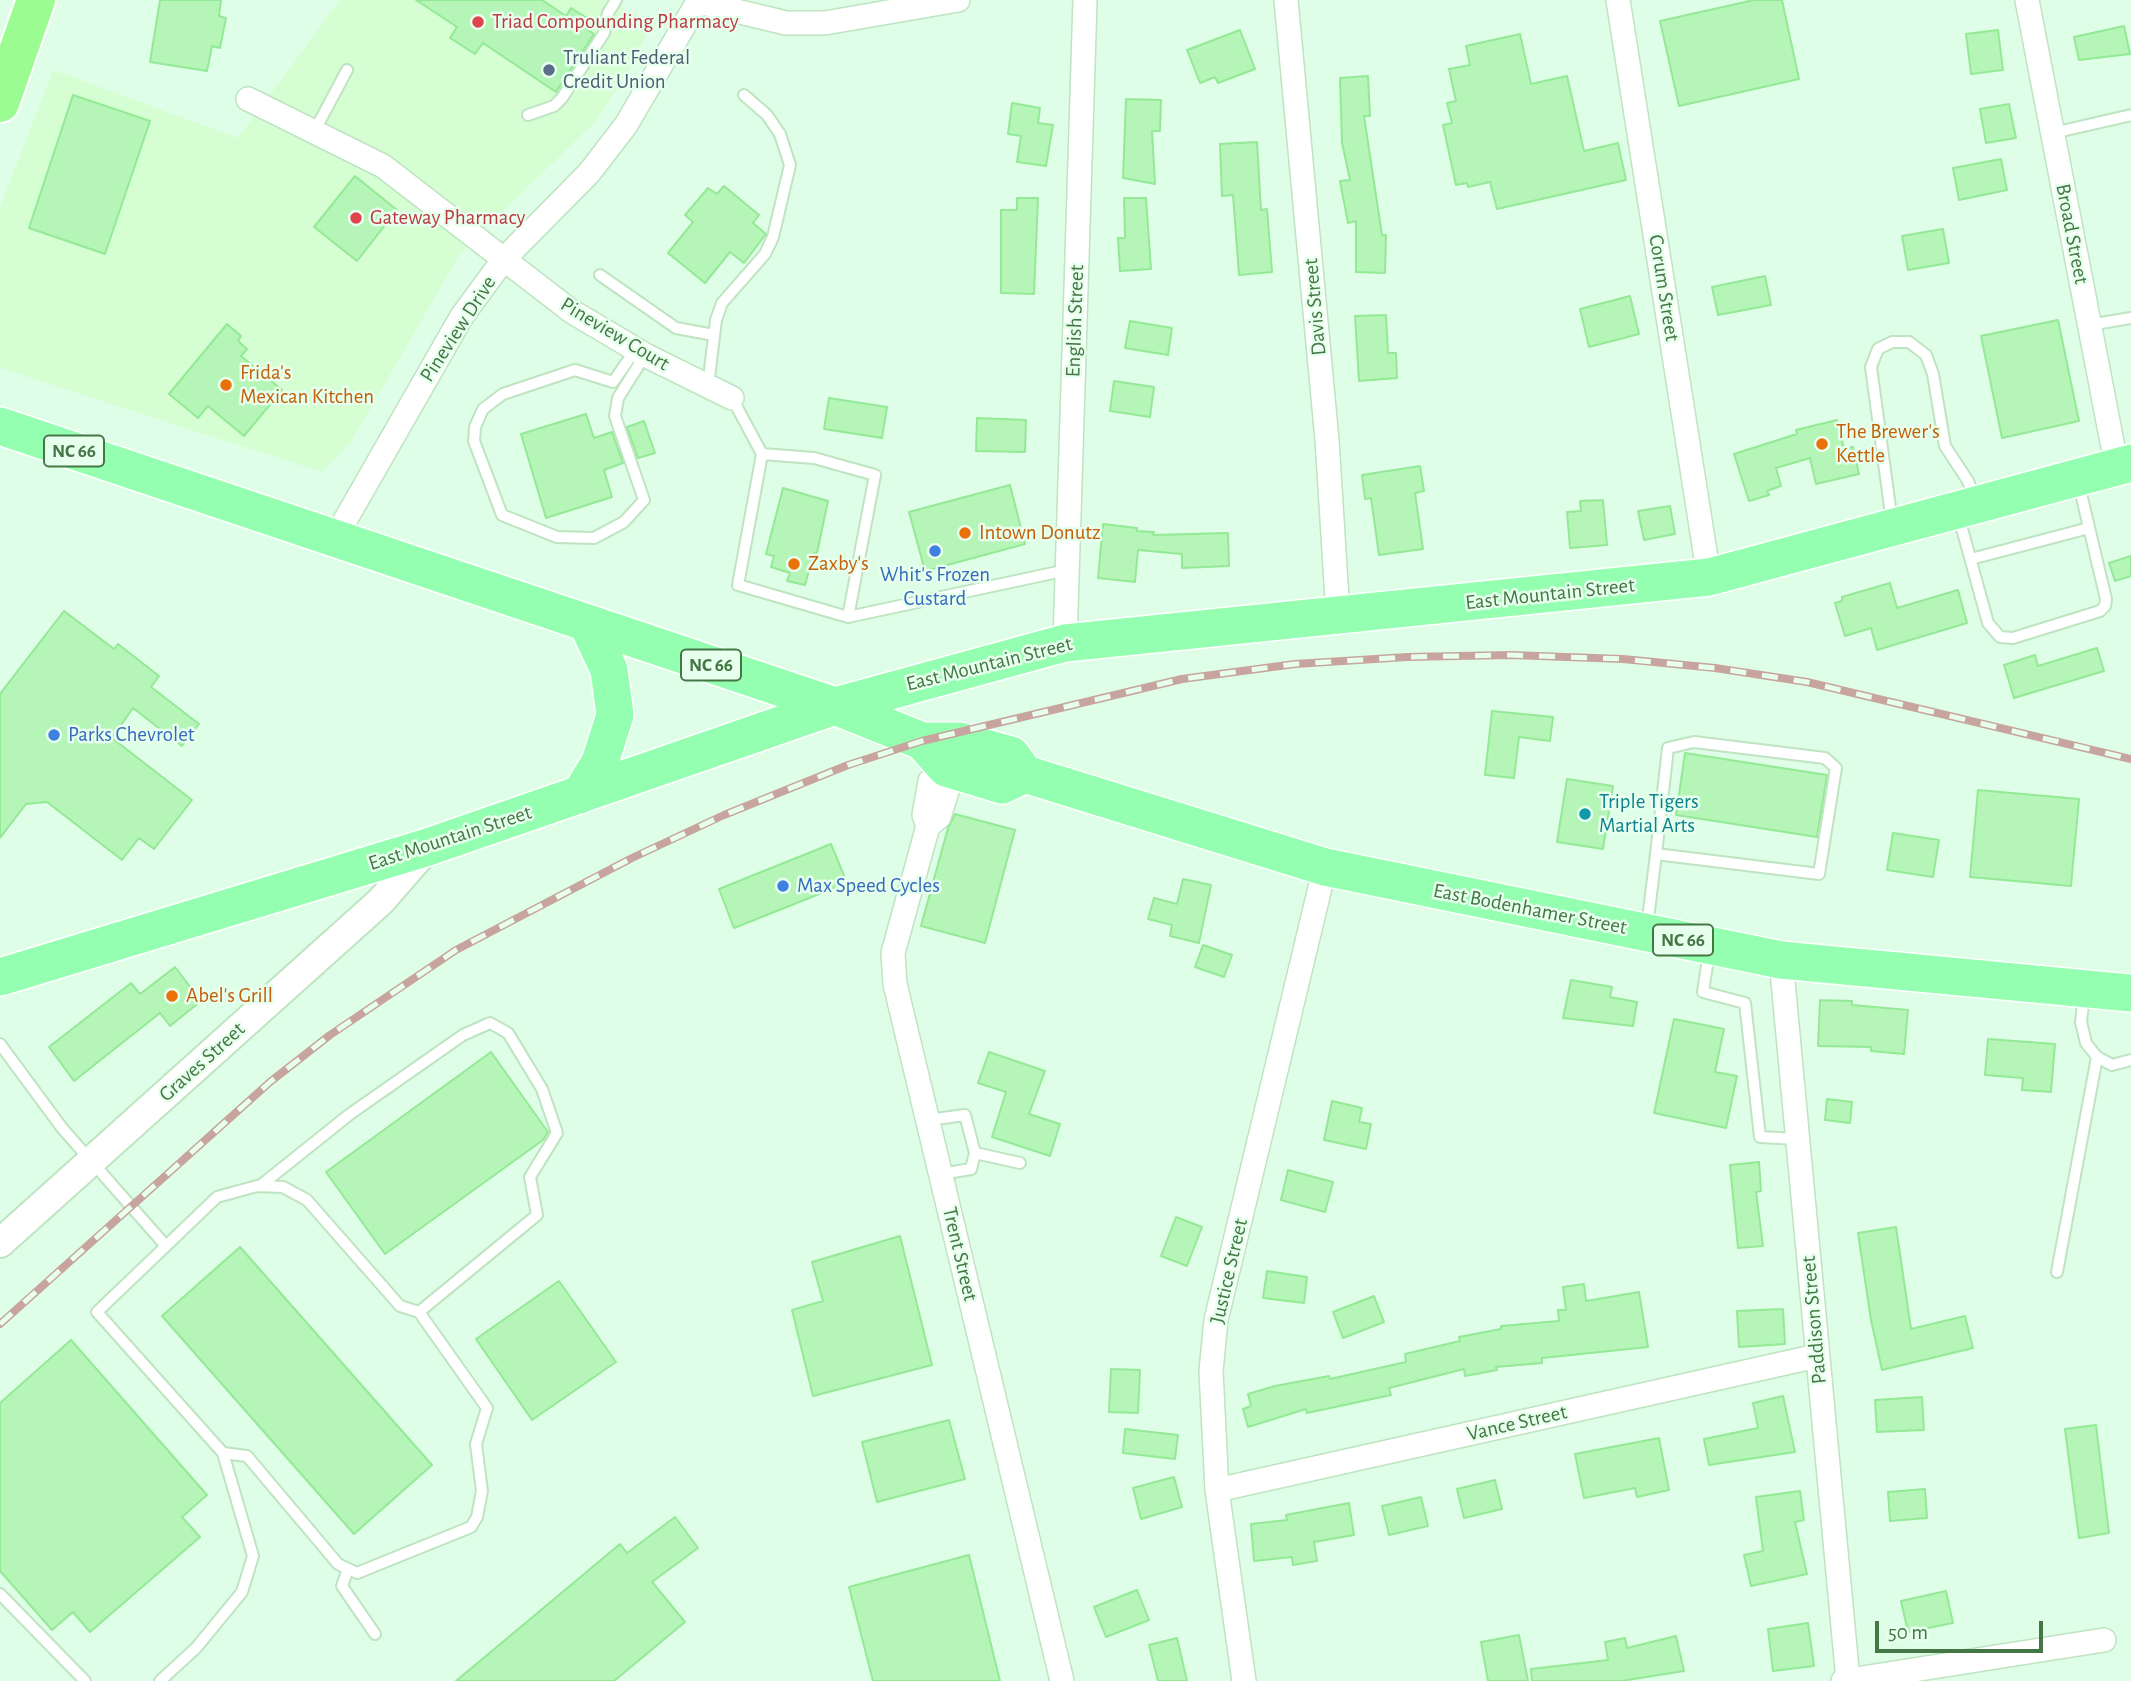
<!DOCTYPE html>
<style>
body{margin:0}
#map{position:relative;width:2131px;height:1681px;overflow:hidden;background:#dffee7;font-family:"Alegreya Sans",sans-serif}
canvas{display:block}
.scale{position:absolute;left:1875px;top:1621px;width:168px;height:32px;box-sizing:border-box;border:4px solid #457645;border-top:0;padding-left:9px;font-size:21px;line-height:24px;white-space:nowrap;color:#457645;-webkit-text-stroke:5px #e7ffed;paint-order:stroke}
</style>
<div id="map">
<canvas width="2131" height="1681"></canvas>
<div class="scale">50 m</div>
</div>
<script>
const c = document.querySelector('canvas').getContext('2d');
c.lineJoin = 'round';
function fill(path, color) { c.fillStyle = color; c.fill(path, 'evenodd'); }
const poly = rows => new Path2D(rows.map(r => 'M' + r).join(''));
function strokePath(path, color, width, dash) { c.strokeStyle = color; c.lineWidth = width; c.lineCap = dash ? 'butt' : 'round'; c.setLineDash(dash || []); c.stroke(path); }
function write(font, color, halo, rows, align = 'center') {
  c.font = font + ' "Alegreya Sans",sans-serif'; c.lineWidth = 5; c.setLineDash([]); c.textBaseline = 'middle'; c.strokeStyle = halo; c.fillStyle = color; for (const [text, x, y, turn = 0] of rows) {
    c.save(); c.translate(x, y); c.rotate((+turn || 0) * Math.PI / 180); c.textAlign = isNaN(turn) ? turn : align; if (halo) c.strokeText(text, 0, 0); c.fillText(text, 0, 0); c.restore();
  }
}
fill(poly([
 [340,0,605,0,653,22,630,69,595,122,461,252,351,442,322,472,0,368,0,207,53,70,238,138]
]), '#d5ffd2');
const building = poly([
 [160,0,221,0,219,16,226,18,220,48,212,46,207,71,150,62,160,0],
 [416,0,542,0,566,16,571,8,590,20,585,28,594,34,556,92,483,43,475,54,450,38,457,27,416,0],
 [1754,0,1782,0,1799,79,1679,106,1660,21,1754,0],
 [2124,26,2130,54,2079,60,2074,37,2124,26],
 [1240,30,1255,69,1218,83,1215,77,1200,83,1187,50,1240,30],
 [1998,30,2003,70,1971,74,1966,34,1998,30],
 [1520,34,1531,84,1567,76,1584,151,1618,143,1626,180,1497,209,1490,182,1468,187,1467,183,1456,185,1443,125,1452,123,1447,103,1456,101,1449,69,1470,65,1466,46,1520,34],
 [1368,76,1370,116,1364,116,1382,235,1386,235,1385,273,1356,272,1356,221,1348,223,1340,181,1350,180,1342,143,1340,78,1368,76],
 [73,95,150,121,105,254,29,228,73,95],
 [1126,99,1161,100,1160,131,1152,131,1155,184,1123,178,1126,99],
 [1012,103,1040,108,1038,123,1053,125,1046,166,1017,162,1021,136,1008,134,1012,103],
 [2009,104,2016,138,1986,143,1980,109,2009,104],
 [1257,142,1261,210,1267,209,1272,272,1239,275,1233,195,1222,196,1220,144,1257,142],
 [2001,159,2007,190,1959,200,1953,168,2001,159],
 [355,176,397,210,357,261,314,227,355,176],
 [724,186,759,215,753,223,766,234,744,263,730,252,705,283,668,253,693,222,685,215,708,188,717,194,724,186],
 [1017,198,1038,198,1034,294,1001,293,1001,210,1017,210,1017,198],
 [1124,198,1146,198,1151,269,1120,271,1118,238,1125,238,1124,198],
 [1943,229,1949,263,1908,270,1902,236,1943,229],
 [1765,276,1771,305,1718,315,1712,287,1765,276],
 [1630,296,1639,334,1589,347,1580,309,1630,296],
 [1386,315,1388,353,1396,353,1397,378,1359,381,1355,316,1386,315],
 [2058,320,2079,421,2002,438,1981,336,2058,320],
 [1130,321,1172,328,1168,355,1125,348,1130,321],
 [227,324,241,336,238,341,247,349,241,356,282,390,244,436,208,406,198,418,169,394,227,324],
 [1114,381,1154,387,1150,417,1110,411,1114,381],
 [829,398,887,407,882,438,824,429,829,398],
 [586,414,594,438,612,432,623,463,604,470,612,497,546,518,521,434,586,414],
 [977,418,1026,420,1025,452,976,451,977,418],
 [1837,420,1844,449,1853,447,1859,474,1816,484,1810,458,1776,468,1781,486,1767,491,1769,495,1749,501,1734,454,1797,434,1796,430,1837,420],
 [644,421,655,453,638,458,627,427,644,421],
 [1420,466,1424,491,1415,493,1423,549,1379,555,1371,498,1365,499,1362,475,1420,466],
 [1010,485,1025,544,925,571,909,512,1010,485],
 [783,488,828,501,817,553,814,553,805,585,787,581,790,573,771,567,774,556,766,554,783,488],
 [1603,500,1607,545,1570,548,1567,512,1581,511,1580,501,1603,500],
 [1670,506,1675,534,1644,540,1638,511,1670,506],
 [1103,524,1137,528,1137,531,1154,532,1153,535,1228,533,1229,566,1182,568,1182,554,1138,550,1135,582,1098,578,1103,524],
 [2131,556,2131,576,2115,581,2109,563,2131,556],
 [1890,583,1897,608,1958,590,1967,623,1877,650,1871,628,1845,636,1835,603,1842,601,1842,597,1890,583],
 [64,611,114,649,118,644,159,676,151,687,199,724,182,746,133,708,112,738,192,800,154,849,139,838,122,860,47,802,26,804,0,838,0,694,64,611],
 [2097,648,2104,671,2014,698,2004,665,2035,655,2038,666,2097,648],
 [1492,711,1553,717,1550,741,1519,737,1514,778,1485,775,1492,711],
 [1685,753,1827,775,1817,837,1676,815,1685,753],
 [1567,779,1613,786,1603,849,1557,842,1567,779],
 [1978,790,2079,799,2071,886,1970,877,1978,790],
 [955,814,1015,830,985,943,921,926,948,828,955,814],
 [1893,833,1939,840,1933,877,1887,870,1893,833],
 [831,844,847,883,734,928,719,889,831,844],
 [1183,879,1211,885,1199,943,1170,936,1172,925,1148,919,1154,898,1177,904,1183,879],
 [1203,945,1232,955,1224,977,1195,967,1203,945],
 [175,967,201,1001,170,1026,160,1013,74,1081,49,1047,131,983,140,994,175,967],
 [1571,980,1612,987,1610,997,1637,1002,1633,1026,1563,1018,1571,980],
 [1820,1000,1852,1001,1852,1005,1908,1010,1904,1054,1871,1051,1871,1047,1818,1046,1820,1000],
 [1674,1019,1724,1029,1715,1072,1737,1076,1726,1128,1654,1113,1674,1019],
 [1988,1039,2055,1044,2051,1092,2022,1090,2023,1078,1985,1075,1988,1039],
 [491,1052,548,1132,543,1140,385,1254,326,1172,491,1052],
 [989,1052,1045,1071,1029,1114,1060,1124,1050,1156,992,1137,1006,1092,978,1083,989,1052],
 [1827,1099,1852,1102,1850,1123,1825,1120,1827,1099],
 [1332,1101,1362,1108,1359,1122,1371,1124,1366,1149,1324,1140,1332,1101],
 [1759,1162,1761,1191,1756,1192,1763,1246,1738,1248,1730,1165,1759,1162],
 [1288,1170,1333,1182,1325,1212,1281,1200,1288,1170],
 [1176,1217,1202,1227,1187,1266,1161,1256,1176,1217],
 [1896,1227,1911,1329,1965,1316,1973,1348,1882,1370,1871,1320,1858,1233,1896,1227],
 [900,1236,932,1365,813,1396,792,1310,823,1301,812,1262,900,1236],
 [240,1247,432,1465,354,1534,162,1316,240,1247],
 [1267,1271,1307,1277,1304,1303,1263,1298,1267,1271],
 [559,1281,616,1362,532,1420,476,1339,559,1281],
 [1584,1284,1586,1301,1639,1292,1648,1347,1542,1358,1542,1363,1496,1367,1497,1370,1465,1376,1464,1369,1389,1388,1391,1395,1307,1413,1306,1409,1248,1427,1243,1409,1251,1406,1248,1394,1275,1386,1329,1376,1330,1379,1406,1362,1405,1354,1460,1341,1459,1337,1501,1329,1501,1326,1559,1321,1558,1310,1566,1310,1563,1287,1584,1284],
 [1374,1296,1384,1322,1343,1338,1333,1312,1374,1296],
 [1783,1309,1785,1344,1739,1347,1737,1311,1783,1309],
 [71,1340,207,1495,182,1517,200,1537,90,1632,73,1612,52,1630,0,1571,0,1403,71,1340],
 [1111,1369,1140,1370,1138,1413,1109,1412,1111,1369],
 [1783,1396,1795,1452,1709,1465,1704,1439,1758,1428,1753,1403,1783,1396],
 [1922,1397,1924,1430,1877,1432,1875,1400,1922,1397],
 [949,1420,965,1479,877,1502,862,1442,949,1420],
 [2096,1425,2109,1533,2079,1538,2065,1429,2096,1425],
 [1125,1429,1178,1435,1175,1459,1123,1453,1125,1429],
 [1659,1438,1669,1490,1637,1497,1635,1488,1584,1498,1575,1454,1659,1438],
 [1174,1477,1182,1507,1141,1519,1133,1488,1174,1477],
 [1495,1480,1502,1509,1464,1518,1457,1489,1495,1480],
 [1925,1489,1927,1518,1890,1521,1888,1492,1925,1489],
 [1800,1491,1804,1520,1795,1522,1807,1574,1751,1586,1744,1555,1763,1551,1756,1497,1800,1491],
 [1421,1497,1428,1526,1389,1535,1382,1506,1421,1497],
 [1349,1503,1354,1535,1314,1542,1317,1561,1293,1565,1292,1557,1254,1561,1251,1524,1287,1520,1286,1515,1349,1503],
 [675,1517,698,1548,652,1582,685,1622,614,1681,456,1681,620,1544,627,1553,675,1517],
 [969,1555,1000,1681,873,1681,849,1587,969,1555],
 [1137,1590,1149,1620,1106,1637,1094,1607,1137,1590],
 [1946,1591,1953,1623,1908,1632,1901,1601,1946,1591],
 [1808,1623,1814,1666,1773,1671,1768,1629,1808,1623],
 [1519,1635,1528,1681,1488,1681,1481,1642,1519,1635],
 [1676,1636,1684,1671,1621,1681,1532,1681,1531,1669,1608,1660,1605,1642,1625,1638,1627,1648,1676,1636],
 [1177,1638,1187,1681,1158,1681,1149,1645,1177,1638]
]);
fill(building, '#b5f5b7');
strokePath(building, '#94e996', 2);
const service = poly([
 [528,115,554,106,562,98,604,33,608,13,616,0],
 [314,132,347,70],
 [2053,133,2131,115],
 [600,275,676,328,714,335],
 [2089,325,2131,318],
 [636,349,613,382,575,370,503,394,483,409,475,427,474,441,502,515,557,537,594,538,624,522,644,500,615,416,618,398,645,355],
 [708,386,716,320,722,303,765,254,773,237,790,165,780,134,767,115,744,95],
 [732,398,762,454,738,585,848,617,875,475,814,458,762,454],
 [1958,514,1988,623,2000,637,2013,638,2100,611,2105,606,2106,599,2078,481],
 [1892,522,1871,367,1878,349,1892,342,1909,342,1926,355,1933,374,1945,446,1968,481,1975,500],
 [1971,559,2089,528],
 [848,617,1067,570],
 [1647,927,1656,854,1668,748,1694,742,1825,758,1836,768,1819,874,1656,854],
 [1709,952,1703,992,1745,1003,1760,1137,1797,1139],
 [2084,995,2081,1022,2086,1043,2097,1057,2112,1065,2131,1060],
 [0,1044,62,1128,166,1246,97,1312,223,1453,253,1556,242,1592,196,1648,160,1681],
 [928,1120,965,1115,975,1153,971,1169,941,1174],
 [975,1153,1020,1163],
 [166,1246,217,1197,257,1186,283,1187,307,1200,400,1306,419,1312,537,1215,530,1177,557,1133,542,1089,508,1033,490,1023,463,1035,350,1114,260,1186],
 [2057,1272,2097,1057],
 [223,1453,247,1456,338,1564,357,1573,471,1527,477,1517,482,1491,476,1444,487,1408,419,1312],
 [348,1569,342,1586,375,1634],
 [0,1594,85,1681]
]);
const minor = poly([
 [1286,0,1327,440,1338,615],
 [1618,0,1709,577],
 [2027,0,2117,468],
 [699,2,786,23,825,23,958,0],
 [248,99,383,166,571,311,645,355,732,398],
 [335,538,462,316,504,259,589,173,626,125,699,0],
 [1065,643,1085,0],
 [928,826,924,815,930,781,946,768,949,785,939,817,928,826,893,953,895,984,1062,1681],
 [1781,960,1848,1680],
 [1217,1490,1817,1356],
 [1244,1681,1217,1490,1211,1371,1216,1320,1325,867],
 [1843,1681,2104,1640]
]);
const tertiary = poly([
 [0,1243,381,901,428,847]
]);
const primary = poly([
 [0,426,835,706,922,741,960,741,1011,755,1025,774,1325,867,1781,960,2131,993],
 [922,741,946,768,1002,785,1025,774],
 [580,795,600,762,615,715,609,670,587,623],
 [0,977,428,847,835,706,1065,643,1709,577,2131,463]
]);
const motorway = poly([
 [0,103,36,0]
]);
strokePath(service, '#bee4c1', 14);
strokePath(minor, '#bee4c1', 26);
strokePath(tertiary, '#bee4c1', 32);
strokePath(primary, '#fff', 40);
strokePath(motorway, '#fff', 42);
strokePath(service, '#fff', 10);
strokePath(minor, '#fff', 23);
strokePath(tertiary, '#fff', 28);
strokePath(primary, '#95ffb1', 37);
strokePath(motorway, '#9bfd91', 38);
const rail = poly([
 [0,1324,270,1082,330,1035,456,950,632,858,724,815,848,765,922,741,1182,679,1295,664,1407,657,1510,655,1623,659,1715,668,1807,682,2131,759]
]);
strokePath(rail, '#c7a59e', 8);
strokePath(rail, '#e7ffed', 5, [16]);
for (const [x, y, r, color] of [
 [478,22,7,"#e0444e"],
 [549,70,7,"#5c6f8a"],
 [356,218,7,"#e0444e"],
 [226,385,7,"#e8710a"],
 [1822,444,7,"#e8710a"],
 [965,533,7,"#e8710a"],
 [935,551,7,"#3f7fe0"],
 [794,564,7,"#e8710a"],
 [54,735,7,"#3f7fe0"],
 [1585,814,7,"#0f9aa8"],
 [783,886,7,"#3f7fe0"],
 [172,996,7,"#e8710a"]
]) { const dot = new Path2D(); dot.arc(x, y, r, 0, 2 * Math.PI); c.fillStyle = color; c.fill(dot); strokePath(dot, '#e7ffed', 2.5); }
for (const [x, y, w] of [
 [74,451,60],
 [711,665,60],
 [1683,940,60]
]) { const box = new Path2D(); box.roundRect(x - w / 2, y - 15.5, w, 31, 5); c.fillStyle = '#e7ffed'; c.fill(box); strokePath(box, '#457645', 2); }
write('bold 19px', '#457645', null, [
 ["NC 66",74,451],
 ["NC 66",711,665],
 ["NC 66",1683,940]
]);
write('21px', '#be3a42', '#e7ffed', [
 ["Triad Compounding Pharmacy",492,22],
 ["Gateway Pharmacy",370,218]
], 'left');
write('21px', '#4e5e75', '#e7ffed', [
 ["Truliant Federal",563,58],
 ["Credit Union",563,82]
], 'left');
write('21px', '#457645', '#e7ffed', [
 ["Broad Street",2072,234,79],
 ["Corum Street",1664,288,81],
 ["Davis Street",1315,307,-95],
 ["English Street",1075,321,-88],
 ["Pineview Drive",458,329,-57],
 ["Pineview Court",615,334,31],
 ["East Mountain Street",1550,594,-6],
 ["East Mountain Street",989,664,-14],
 ["East Mountain Street",450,838,-18],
 ["East Bodenhamer Street",1530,909,11],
 ["Graves Street",202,1062,-42],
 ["Trent Street",960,1254,77],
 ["Justice Street",1229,1271,-77],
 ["Paddison Street",1814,1320,-95],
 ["Vance Street",1517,1423,-13]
]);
write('21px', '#c56008', '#e7ffed', [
 ["Frida's",240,373],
 ["Mexican Kitchen",240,397],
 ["The Brewer's",1836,432],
 ["Kettle",1836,456],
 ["Intown Donutz",979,533],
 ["Zaxby's",808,564],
 ["Abel's Grill",186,996]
], 'left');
write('21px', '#366cbe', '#e7ffed', [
 ["Whit's Frozen",935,575,"center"],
 ["Custard",935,599,"center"],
 ["Parks Chevrolet",68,735],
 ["Max Speed Cycles",797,886]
], 'left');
write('21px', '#0d838f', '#e7ffed', [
 ["Triple Tigers",1599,802],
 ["Martial Arts",1599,826]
], 'left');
</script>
